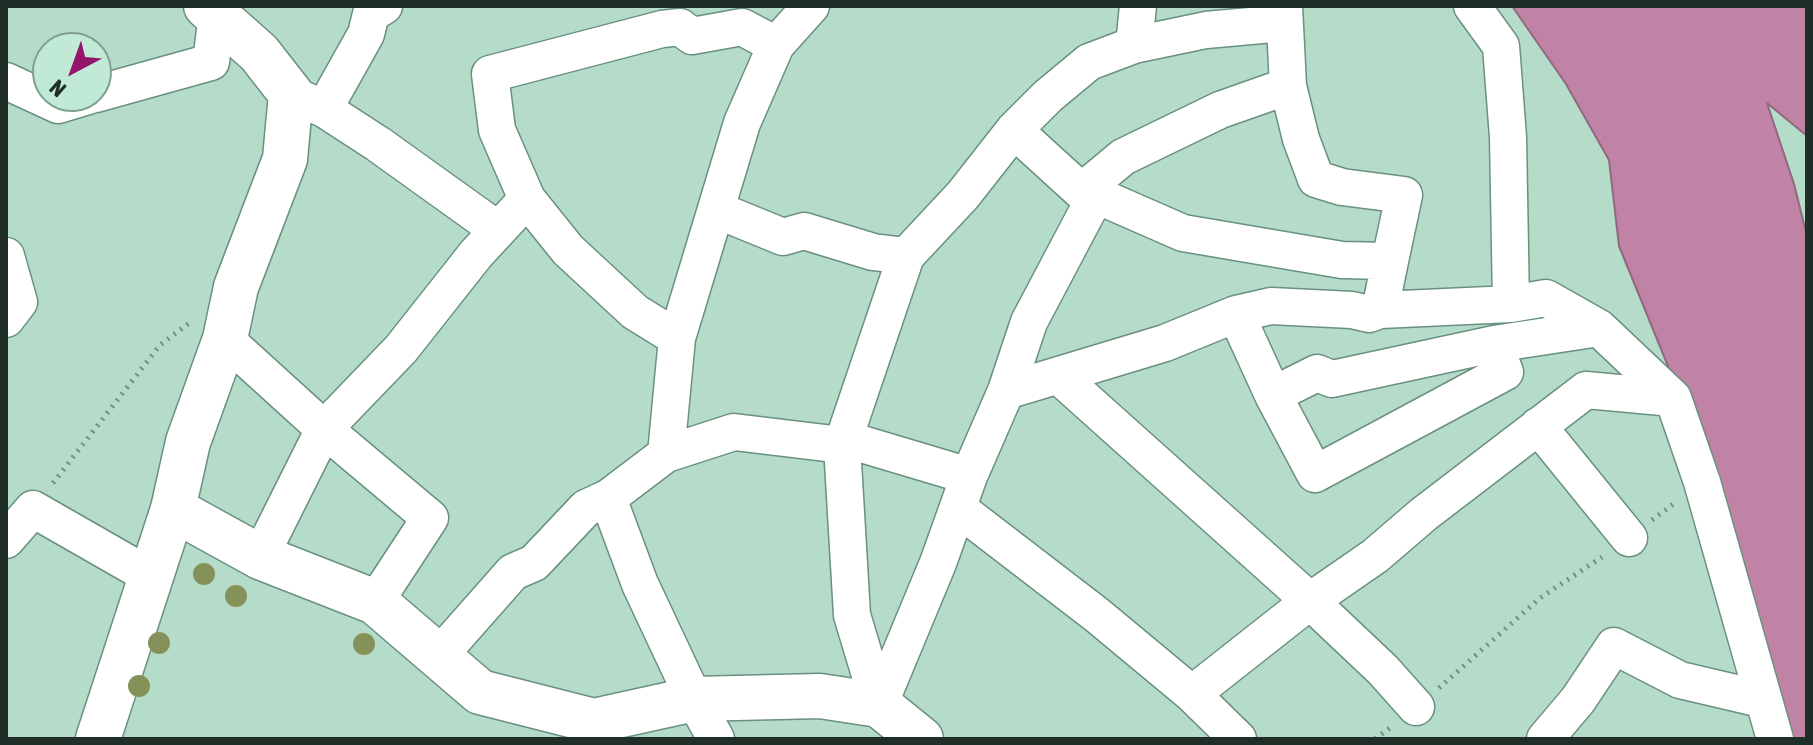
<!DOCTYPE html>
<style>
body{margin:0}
#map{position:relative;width:1813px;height:745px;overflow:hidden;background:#b4dcc9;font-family:"Asap Condensed",sans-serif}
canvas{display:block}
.frame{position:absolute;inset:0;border:8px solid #1f2f28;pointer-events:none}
.north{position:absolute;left:32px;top:32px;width:80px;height:80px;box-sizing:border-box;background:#c0e9d6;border:2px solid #809f90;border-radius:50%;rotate:221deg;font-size:22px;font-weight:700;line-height:32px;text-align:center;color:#1f2f28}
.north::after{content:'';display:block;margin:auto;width:28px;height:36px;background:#95156d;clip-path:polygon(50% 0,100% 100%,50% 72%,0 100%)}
</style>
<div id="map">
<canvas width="1813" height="745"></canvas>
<div class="frame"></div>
<div class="north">N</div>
</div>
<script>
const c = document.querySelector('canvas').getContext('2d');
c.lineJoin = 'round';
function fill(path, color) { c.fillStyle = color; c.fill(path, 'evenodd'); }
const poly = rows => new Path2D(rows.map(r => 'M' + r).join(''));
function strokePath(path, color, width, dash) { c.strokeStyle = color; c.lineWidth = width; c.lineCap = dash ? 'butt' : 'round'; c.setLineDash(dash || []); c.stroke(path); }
const water = poly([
 [1512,6,1807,6,1807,136,1767,103,1794,184,1807,236,1807,739,1785,739,1679,393,1619,246,1609,160,1566,84,1512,6]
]);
fill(water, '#c082a5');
strokePath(water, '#906980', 2);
const minor = poly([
 [1284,6,1288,86,1301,139,1316,179,1342,187,1404,195,1390,261],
 [1472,6,1501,46,1508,137,1511,304,1546,298,1599,328,1673,398,1702,482,1775,739],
 [1134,45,1206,30,1284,23],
 [6,81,58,105,88,96],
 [96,94,211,62,217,15],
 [291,94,324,109,378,144,498,230],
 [324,109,366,34,371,14,384,6],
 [1014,130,1082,192,1096,195,1093,182,1123,157,1220,110,1288,86],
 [717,210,783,237,804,231,873,252,906,256],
 [6,256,19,302,6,319],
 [1236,314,1273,395,1315,474,1505,372,1494,344],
 [677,338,635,312,568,250,527,199,497,130,490,74,662,29,680,27,692,36,742,27,776,45],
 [225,339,324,429,430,518,375,602],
 [1060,377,1310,601,1383,670,1416,707],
 [1006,391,1165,343,1236,314,1271,306,1352,310,1369,314,1380,310,1511,304],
 [1273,395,1317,373,1332,379,1494,344,1599,328],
 [1538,426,1629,538],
 [845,439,969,476],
 [842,445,852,615,879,705],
 [666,454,677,338,742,123,776,45,811,6],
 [608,498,640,584,694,699,716,739],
 [959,509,1097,615,1192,694,1238,739],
 [6,540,33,509,150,576],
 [260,557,324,429,401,349,476,254,527,199],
 [438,657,513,572,534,563,586,508,608,498,666,454,734,432,842,445,906,256,963,195,1014,130,1048,96,1089,62,1134,45,1138,6],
 [1192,694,1310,601,1375,556,1424,514,1586,390,1673,398],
 [879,705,938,563,969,476,1006,391,1029,322,1096,195,1183,233,1342,260,1390,261,1380,310],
 [1545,739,1578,700,1614,646,1680,680,1761,699]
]);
const tertiary = poly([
 [98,739,173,509]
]);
const primary = poly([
 [206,6,259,53,291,94,285,159,236,287,225,339,188,442,173,509,260,557,375,602,480,692,594,721,694,699,820,696,879,705,921,739]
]);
strokePath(minor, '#6a907f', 39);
strokePath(tertiary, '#6a907f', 47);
strokePath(primary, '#6a907f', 47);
strokePath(poly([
 [53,483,160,345,192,321],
 [1652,520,1676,502],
 [1439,688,1540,598,1602,557],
 [1375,739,1391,727]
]), '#739183', 5, [2, 6]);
strokePath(minor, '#fff', 36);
strokePath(tertiary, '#fff', 44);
strokePath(primary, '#fff', 44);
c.fillStyle = '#84925a';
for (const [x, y] of [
 [204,574],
 [236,596],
 [159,643],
 [364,644],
 [139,686]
]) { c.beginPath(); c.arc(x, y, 11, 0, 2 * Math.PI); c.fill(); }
</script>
